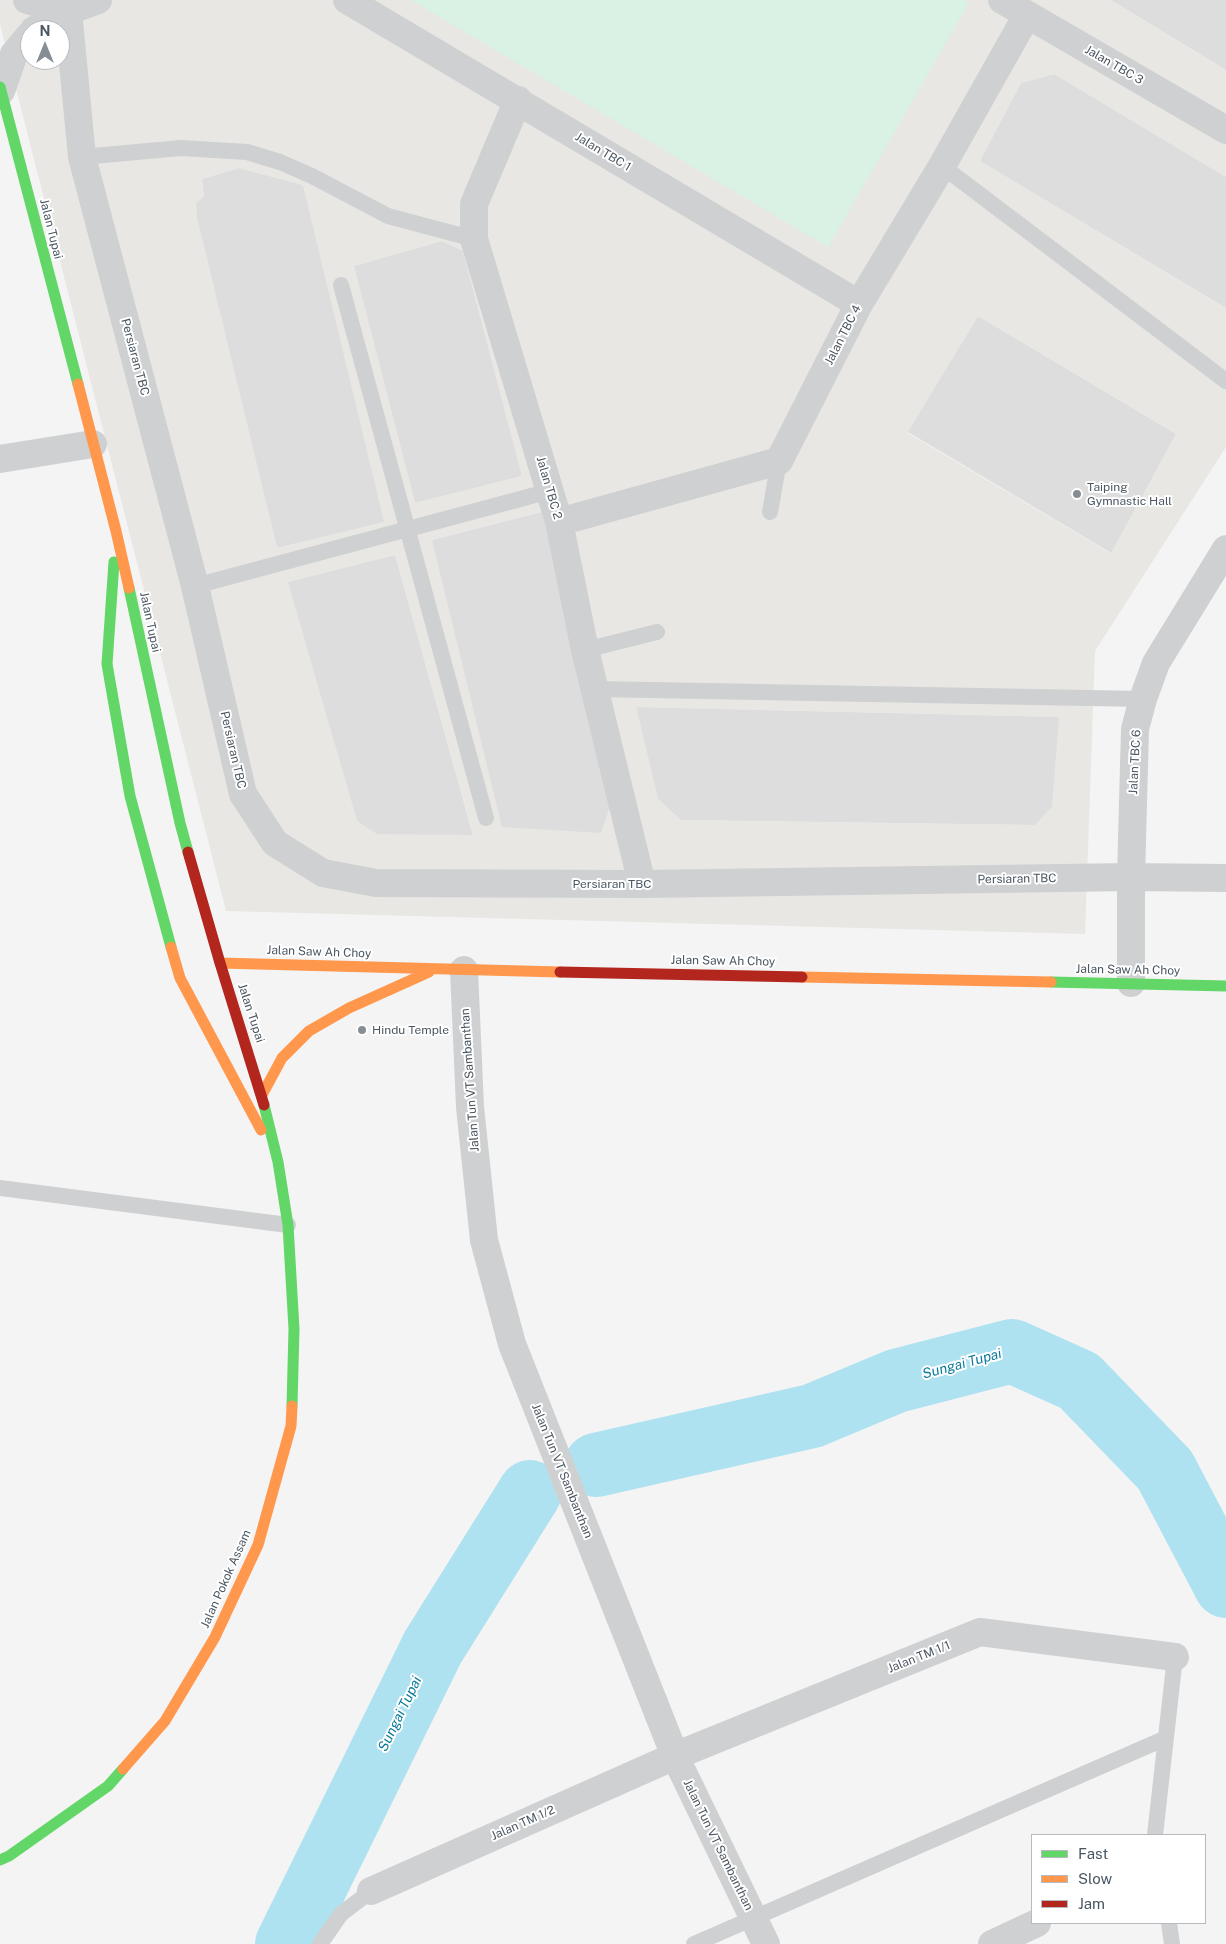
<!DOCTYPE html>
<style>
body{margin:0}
#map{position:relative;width:1226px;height:1944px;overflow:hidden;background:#f4f4f4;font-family:"Public Sans",sans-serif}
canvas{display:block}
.legend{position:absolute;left:1031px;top:1834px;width:175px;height:90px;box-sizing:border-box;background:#fff;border:1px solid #b7bbc0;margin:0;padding:6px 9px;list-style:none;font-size:15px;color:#4a5661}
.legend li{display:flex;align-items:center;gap:10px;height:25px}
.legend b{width:25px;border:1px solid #b7bbc0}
.north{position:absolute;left:20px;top:20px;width:50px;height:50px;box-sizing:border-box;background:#fff;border:1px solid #b7bbc0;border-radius:50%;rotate:0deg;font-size:14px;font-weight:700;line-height:20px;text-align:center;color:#4a5661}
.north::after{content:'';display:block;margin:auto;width:18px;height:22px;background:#868d94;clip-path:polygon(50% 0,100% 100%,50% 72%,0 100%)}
</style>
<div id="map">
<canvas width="1226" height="1944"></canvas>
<ul class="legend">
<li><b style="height:6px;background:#63d668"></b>Fast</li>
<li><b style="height:6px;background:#ff974d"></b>Slow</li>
<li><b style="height:6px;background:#b3261e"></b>Jam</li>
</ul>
<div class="north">N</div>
</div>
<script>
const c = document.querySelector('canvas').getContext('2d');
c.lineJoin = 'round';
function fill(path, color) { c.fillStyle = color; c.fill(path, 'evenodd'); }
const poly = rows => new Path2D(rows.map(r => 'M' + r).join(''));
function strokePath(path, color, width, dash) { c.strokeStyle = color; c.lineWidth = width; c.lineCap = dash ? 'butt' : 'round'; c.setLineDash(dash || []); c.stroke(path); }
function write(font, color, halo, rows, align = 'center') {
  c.font = font + ' "Public Sans",sans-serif'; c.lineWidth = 4; c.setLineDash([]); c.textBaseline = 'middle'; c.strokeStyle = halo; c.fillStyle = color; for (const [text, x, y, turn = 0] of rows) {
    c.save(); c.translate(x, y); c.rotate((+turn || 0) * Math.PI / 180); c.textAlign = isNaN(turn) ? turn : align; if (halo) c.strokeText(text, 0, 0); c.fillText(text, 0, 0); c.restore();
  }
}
fill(poly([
 [0,0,1111,0,1226,70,1226,177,1054,74,1021,83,980,161,1226,308,1226,447,1095,651,1085,934,226,911,16,89,0,24],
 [30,30,60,30,60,60,30,60],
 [239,168,303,185,383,522,277,548,197,218,204,197,202,179],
 [442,241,463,251,522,476,415,503,354,266],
 [978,316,1176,434,1110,553,908,433],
 [542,512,613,797,432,540],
 [395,555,473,834,473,835,357,821,289,582],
 [636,707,1058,717,1052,807,1035,825,681,820,658,799]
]), '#e8e7e3');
fill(poly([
 [411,0,963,0,969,3,828,247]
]), '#d9f2e3');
strokePath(poly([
 [596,1465,812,1416,896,1381,1012,1351,1079,1381,1165,1470,1226,1586],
 [287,1944,433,1647,530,1492]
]), '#aee2f0', 64);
fill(poly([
 [1111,0,1226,0,1226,70],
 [1054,74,1226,177,1226,308,980,161,1021,83],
 [239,168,303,185,384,522,277,548,197,218,196,203,204,197,202,179],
 [442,241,463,251,522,476,415,503,354,266],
 [978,316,1176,434,1111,553,908,432],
 [542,512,613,797,601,833,502,827,432,540],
 [395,555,473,835,377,834,357,821,288,582],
 [636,707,1059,717,1052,807,1035,825,681,820,658,799]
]), '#ddddde');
strokePath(poly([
 [82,157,181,148,247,152,280,162,312,176,388,216,474,239],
 [942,166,1226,381],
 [341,285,486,818],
 [770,512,779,461],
 [195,586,550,491],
 [585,650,657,632],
 [595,689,1143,699],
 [0,1188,288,1225],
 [1155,1835,1175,1657],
 [1169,1923,1172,1944],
 [320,1944,341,1914,371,1891],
 [694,1944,1166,1738]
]), '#ced0d2', 16);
strokePath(poly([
 [27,0,68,11],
 [347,0,859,304],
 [1002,0,1226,130],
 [68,11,82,157,195,586,243,794,275,843,323,873,376,883,642,884,1131,877,1226,878],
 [34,30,68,11,98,0],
 [1,91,14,54,30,35],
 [518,100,474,204,474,239,559,522,585,650,642,884],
 [0,459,93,444],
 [559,522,779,461,859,304,942,166,1027,15],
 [464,970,470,1107,484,1240,512,1344,675,1756,766,1944],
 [1131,983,1131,877,1135,729,1143,699,1156,663,1226,549],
 [371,1891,675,1756,980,1632,1175,1657],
 [992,1944,1037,1923]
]), '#ced0d2', 28);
strokePath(poly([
 [0,87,78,384],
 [114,562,107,664,130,796,171,947],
 [129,588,180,823,188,852],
 [1051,982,1226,986],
 [264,1105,278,1162,288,1225,294,1329,292,1406],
 [0,1860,9,1856,108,1786,123,1769]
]), '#63d668', 11);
strokePath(poly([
 [78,384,116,531,129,588],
 [171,947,180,978,261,1130],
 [220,963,560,972],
 [802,977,1051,982],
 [262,1095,282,1058,309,1031,349,1008,429,972],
 [123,1769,165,1721,215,1637,258,1545,291,1426,292,1406]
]), '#ff974d', 11);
strokePath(poly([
 [188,852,220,963,264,1105],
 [560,972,802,977]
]), '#b3261e', 11);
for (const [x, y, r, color] of [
 [1077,494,5,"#868d94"],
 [362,1030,5,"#868d94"]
]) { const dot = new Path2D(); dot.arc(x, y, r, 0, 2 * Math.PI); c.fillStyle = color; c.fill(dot); strokePath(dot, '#fff', 2); }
write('12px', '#4a5661', '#fff', [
 ["Jalan TBC 3",1114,65,30],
 ["Jalan TBC 1",603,152,31],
 ["Jalan Tupai",51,229,76],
 ["Jalan TBC 4",843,335,-63],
 ["Persiaran TBC",135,357,75],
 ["Jalan TBC 2",549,488,74],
 ["Jalan Tupai",150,622,78],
 ["Persiaran TBC",233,750,77],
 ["Jalan TBC 6",1135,762,-87],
 ["Persiaran TBC",1017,879,-1],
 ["Persiaran TBC",612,884],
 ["Jalan Saw Ah Choy",319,952,2],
 ["Jalan Saw Ah Choy",723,961,1],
 ["Jalan Saw Ah Choy",1128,970,1],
 ["Jalan Tupai",251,1013,72],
 ["Jalan Tun VT Sambanthan",470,1080,-94],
 ["Jalan Tun VT Sambanthan",562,1471,68],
 ["Jalan Pokok Assam",226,1579,-66],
 ["Jalan TM 1/1",919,1657,-22],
 ["Jalan TM 1/2",523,1823,-24],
 ["Jalan Tun VT Sambanthan",718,1845,64]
]);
write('12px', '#4a5661', '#fff', [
 ["Taiping",1087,487],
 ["Gymnastic Hall",1087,501],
 ["Hindu Temple",372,1030]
], 'left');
write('italic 14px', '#0c7c9b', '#fff', [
 ["Sungai Tupai",962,1364,-15],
 ["Sungai Tupai",400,1714,-64]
]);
</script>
